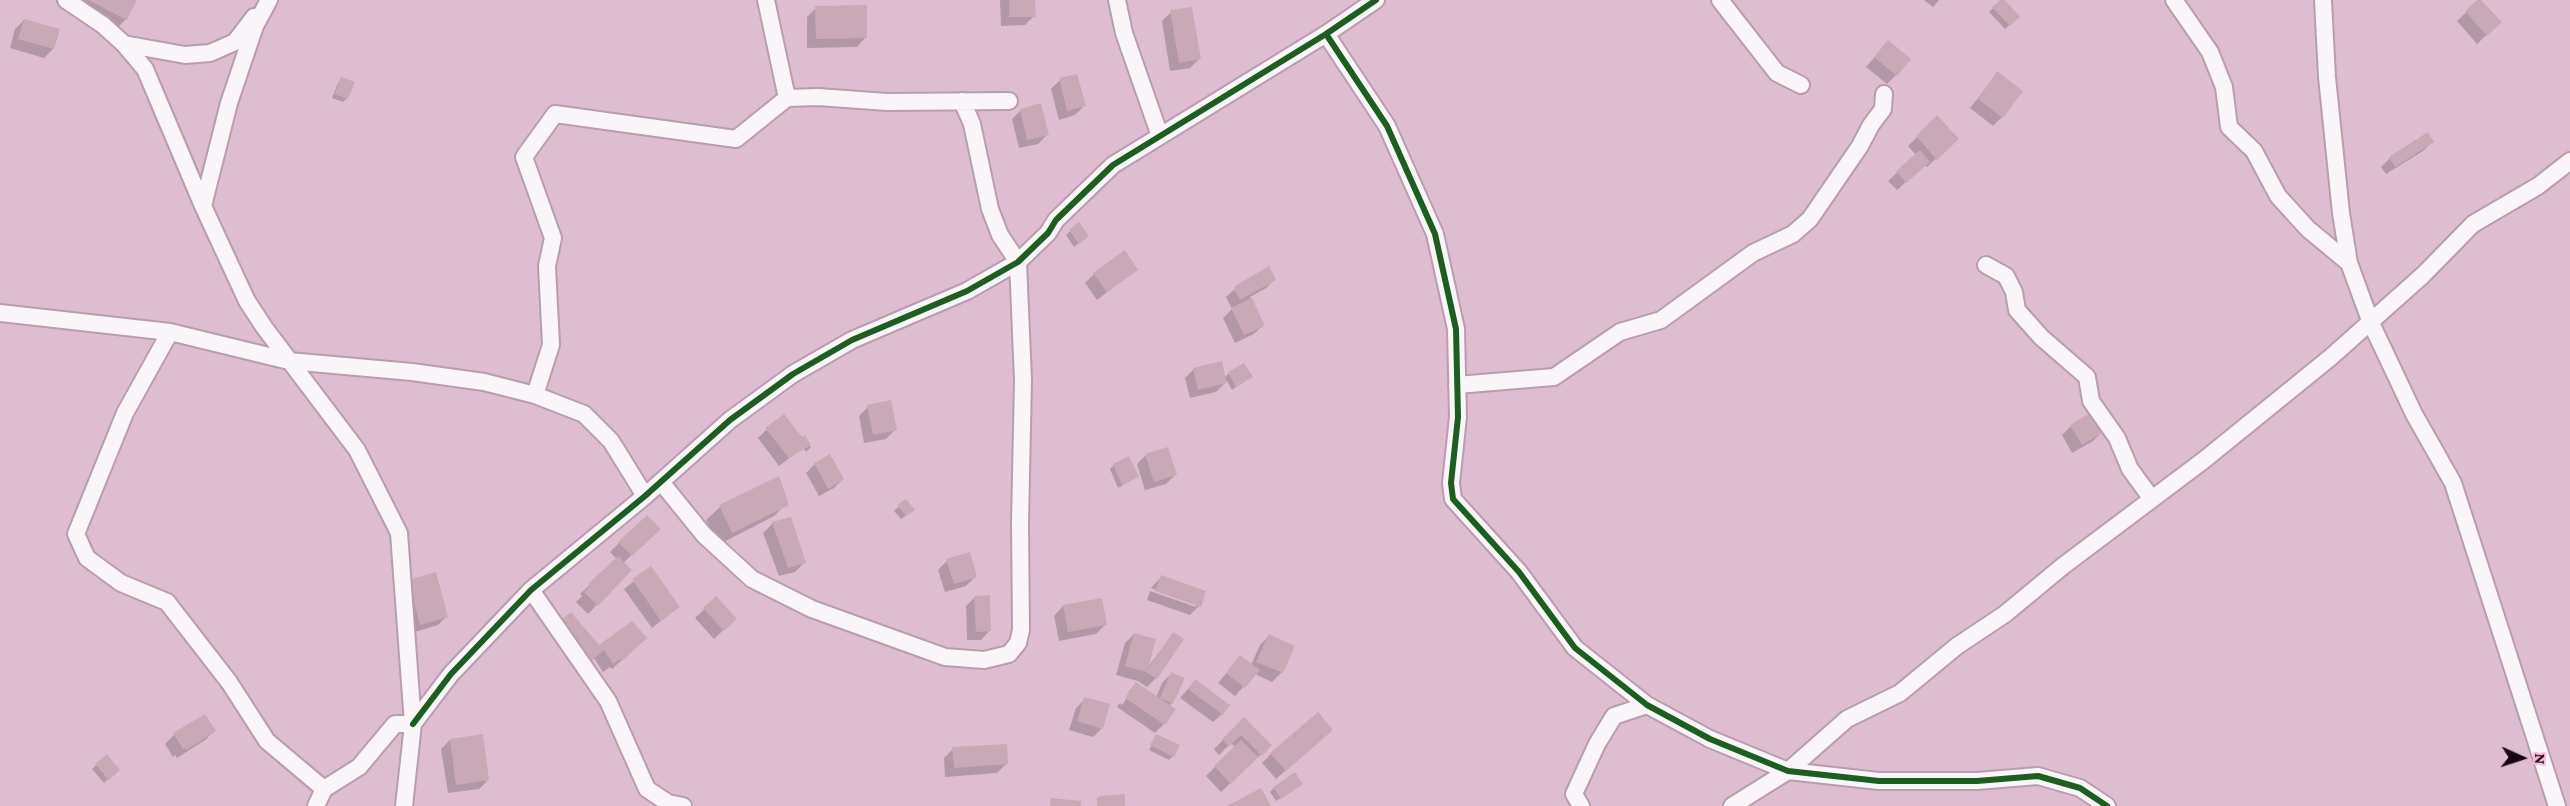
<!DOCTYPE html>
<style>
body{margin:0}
#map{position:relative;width:2570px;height:806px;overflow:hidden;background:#dfbdd1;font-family:"Crimson Pro",serif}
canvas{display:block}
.north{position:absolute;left:2492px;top:728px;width:60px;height:60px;-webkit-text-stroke:4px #fbbbe0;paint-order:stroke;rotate:93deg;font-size:16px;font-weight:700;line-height:24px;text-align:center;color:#180410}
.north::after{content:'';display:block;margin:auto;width:21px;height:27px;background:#180410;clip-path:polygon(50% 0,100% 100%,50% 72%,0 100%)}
</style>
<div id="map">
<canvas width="2570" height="806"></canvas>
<div class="north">N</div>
</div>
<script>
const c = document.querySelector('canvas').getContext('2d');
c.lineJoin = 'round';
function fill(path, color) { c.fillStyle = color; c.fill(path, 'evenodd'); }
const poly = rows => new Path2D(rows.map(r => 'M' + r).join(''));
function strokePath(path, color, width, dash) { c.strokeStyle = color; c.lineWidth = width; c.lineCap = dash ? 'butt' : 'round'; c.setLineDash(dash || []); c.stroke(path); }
fill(poly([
 [71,0,135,0,126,19,117,28],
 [1000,0,1034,0,1034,16,1025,25,1001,26],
 [1924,0,1939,0,1933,7],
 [2002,0,2018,17,2005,29,1989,12],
 [2479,0,2500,22,2477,44,2457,21],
 [816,8,866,37,857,47,807,48,807,17],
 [1171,12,1199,59,1190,68,1170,71,1162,21],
 [24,20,53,49,44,58,10,48,15,29],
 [1888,42,1896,75,1887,84,1866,67],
 [1998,73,2002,117,1993,126,1970,108],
 [342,79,347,98,343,102,332,98,338,83],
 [1060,80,1084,106,1075,115,1059,120,1051,89],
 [1021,110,1047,135,1038,144,1019,148,1012,119],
 [1917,137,1957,139,1927,167,1925,165,1897,190,1888,181,1916,155,1908,146],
 [2432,142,2423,151,2386,174,2381,167,2390,158],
 [1078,224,1083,240,1074,247,1066,235],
 [1136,270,1097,300,1085,283,1094,274],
 [1275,279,1266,288,1250,297,1263,325,1254,334,1235,343,1223,318,1232,309,1226,297,1236,288],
 [1194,369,1224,378,1229,373,1251,377,1232,390,1227,381,1216,392,1190,398,1185,378],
 [868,407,895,430,886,439,864,443,859,416],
 [2091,414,2102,432,2093,441,2072,453,2062,435,2071,426],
 [766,430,801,438,804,437,811,447,806,452,804,449,796,453,779,466,758,438],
 [1146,455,1175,475,1166,484,1145,490,1137,464],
 [829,456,843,479,834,488,819,496,806,473,815,464],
 [1114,465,1137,477,1118,488,1110,469],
 [788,502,774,516,718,545,706,520,720,507],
 [898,507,908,514,901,519,894,511],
 [790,519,804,563,795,572,779,576,763,533,772,524],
 [650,538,623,563,630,570,588,614,576,602,582,596,580,594,617,559,610,552,619,543],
 [947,561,975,577,966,586,945,592,938,570],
 [651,568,678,607,652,628,624,589],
 [1161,577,1199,606,1190,615,1147,600,1150,591,1196,607,1196,604,1151,588],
 [409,581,447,616,438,625,411,633],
 [975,597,990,630,981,640,967,640,966,606],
 [716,598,735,619,714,639,695,618],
 [1100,600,1105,625,1096,634,1059,641,1054,616,1063,606],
 [558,624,599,647,644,640,612,669,610,667,603,672,594,658,581,669,550,633],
 [1134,634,1148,667,1173,634,1156,678,1147,687,1138,681,1116,675,1125,643],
 [1269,636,1293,647,1281,673,1272,682,1255,674,1235,696,1218,683,1240,657,1251,665,1260,645],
 [1171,674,1172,703,1169,706,1164,724,1155,733,1117,707,1120,703,1122,705,1131,692,1128,692,1136,684,1156,698,1162,683],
 [1195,681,1222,714,1213,722,1180,698],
 [1085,699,1102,728,1093,737,1069,730,1076,708],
 [1244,719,1270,746,1221,792,1206,776,1235,747,1231,743,1219,755,1214,749],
 [214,731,205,740,177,758,175,755,173,757,165,744,174,735],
 [1156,738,1173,756,1169,760,1149,750],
 [1322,738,1276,779,1262,763,1271,754],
 [450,740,488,780,479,789,448,793,441,749],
 [953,749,1006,764,997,773,945,777,944,758],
 [107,756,118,770,104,783,92,769],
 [1297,787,1276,801,1270,792,1274,788]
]), '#0003');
fill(poly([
 [88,0,137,0,127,20],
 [1009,0,1035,0,1036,17,1009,17],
 [2000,0,2005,0,2020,17,2010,26,1992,7],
 [2477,0,2481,0,2502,22,2487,36,2465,11],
 [867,5,867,38,816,39,815,6],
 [1192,7,1201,59,1179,63,1170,10],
 [24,19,60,29,54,49,18,39],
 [1888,40,1911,59,1897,76,1874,57],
 [1997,71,2023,91,2003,118,1978,99],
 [1077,74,1086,106,1067,111,1059,78],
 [341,77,355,82,348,99,335,94],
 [1041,103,1049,135,1027,140,1020,109],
 [1937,115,1959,139,1937,160,1916,136],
 [2428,132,2434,142,2395,167,2389,157],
 [1920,150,1930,162,1906,183,1896,171],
 [1079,222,1089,236,1079,244,1069,230],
 [1125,250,1138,270,1107,292,1093,273],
 [1269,266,1276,280,1240,300,1234,289,1235,286],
 [1252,298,1265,326,1244,335,1231,308],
 [1222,361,1227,383,1198,390,1193,368],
 [1244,363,1253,377,1236,387,1228,372],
 [891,400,897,430,873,435,867,405],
 [2092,412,2104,432,2082,445,2070,425],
 [784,414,802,437,805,435,811,445,789,458,765,428],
 [1168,447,1177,475,1154,482,1145,454],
 [830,454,844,479,828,489,814,463],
 [1129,456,1139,477,1122,485,1113,464],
 [779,476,789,505,732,533,719,505],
 [906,499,915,510,906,516,897,505],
 [647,515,661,529,632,556,618,542],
 [791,517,806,563,788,568,772,522],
 [970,552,977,577,954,584,946,559],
 [618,556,632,570,598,606,584,592,590,586,588,584],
 [651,566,680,607,661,621,632,579],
 [436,572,448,617,420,625,408,580],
 [1161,575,1206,591,1201,607,1155,591],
 [990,595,991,631,976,632,974,596],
 [716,596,737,619,724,631,703,608],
 [1102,598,1107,625,1068,632,1063,605],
 [571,612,599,645,632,621,647,638,622,661,620,659,613,664,604,650,591,661,557,623],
 [1173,632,1184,639,1157,679,1146,672,1125,666,1134,633,1156,639,1148,669],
 [1269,634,1295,646,1283,673,1256,662],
 [1240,655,1260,670,1245,688,1226,673],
 [1171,672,1185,678,1173,704,1160,698],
 [1195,679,1230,705,1223,715,1188,689],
 [1136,682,1176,709,1165,725,1125,698],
 [1084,697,1110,704,1103,729,1077,721],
 [1318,712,1333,730,1286,771,1270,753],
 [205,714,216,731,186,750,185,748,183,749,173,733],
 [1244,717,1272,745,1262,756,1241,735,1229,747,1222,739],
 [483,734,489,780,456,785,450,739],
 [1156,734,1180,745,1174,757,1150,745],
 [1241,740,1258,757,1231,784,1214,766],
 [1007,744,1008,764,954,768,952,747],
 [107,754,120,770,109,780,95,764],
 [1295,772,1303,784,1281,799,1273,787],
 [1261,788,1271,806,1227,806],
 [1125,794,1125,806,1097,806,1097,798,1100,796],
 [1051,798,1081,801,1081,806,1050,806]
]), '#c9a9b6');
const street = poly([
 [66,0,103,25,124,44,145,69,203,206,247,301,264,327,357,450,399,533,413,724,404,806],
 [1117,0,1124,33,1160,136],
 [1720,0,1777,73,1801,85],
 [2174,0,2210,52,2224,87,2229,127,2254,151,2278,196,2308,229,2349,263],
 [2323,0,2327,77,2341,213,2349,263,2371,323,2414,414,2453,483,2557,806],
 [1326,34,1387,126,1435,234,1456,329,1458,417,1451,483,1453,499,1519,572,1575,648,1647,705,1710,739,1788,771,1879,781,1977,781,2038,776,2080,788,2107,806],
 [124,44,185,55,210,53,235,42,254,17],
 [787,98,818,97,887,102,1009,101],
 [203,206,229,103,255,26,269,0],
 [1986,265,2006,276,2014,292,2017,310,2041,337,2087,377,2091,401,2117,438,2130,469,2152,499],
 [0,313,170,332,289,361,412,372,484,382,535,395,584,414,611,441,645,496],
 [170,332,125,413,76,534,87,558,121,583,167,602,229,682,267,741,324,789,359,767,395,724,413,724],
 [1457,385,1554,377,1620,332,1661,320,1753,253,1793,234,1810,219,1860,146,1871,125,1883,109,1884,94],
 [535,395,551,345,547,266,553,238,524,157,555,114,736,139,787,98,766,0],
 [661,482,704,535,752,579,812,609,945,657,984,660,1009,654,1018,643,1021,630,1020,523,1023,380,1018,262,1000,235,990,209,972,124,962,101],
 [531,590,608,701,647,789,668,803,683,806],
 [413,724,451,674,531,590,645,496,730,420,793,374,852,340,967,291,1018,262,1048,233,1056,220,1113,165,1326,34,1376,0],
 [316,806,324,789],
 [1581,806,1574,794,1597,744,1614,716,1647,705],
 [1732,806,1788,771,1847,719,1900,693,1957,646,2005,614,2063,566,2204,460,2331,357,2423,275,2473,224,2538,186,2570,161]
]);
strokePath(street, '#b89dad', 20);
strokePath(street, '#faf5f8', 16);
strokePath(poly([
 [1326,34,1387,126,1435,234,1456,329,1458,417,1451,483,1453,499,1519,572,1575,648,1647,705,1710,739,1788,771,1879,781,1977,781,2038,776,2080,788,2107,806],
 [413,724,451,674,531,590,645,496,730,420,793,374,852,340,967,291,1018,262,1048,233,1056,220,1113,165,1326,34,1376,0]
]), '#1b5e20', 6);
</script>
